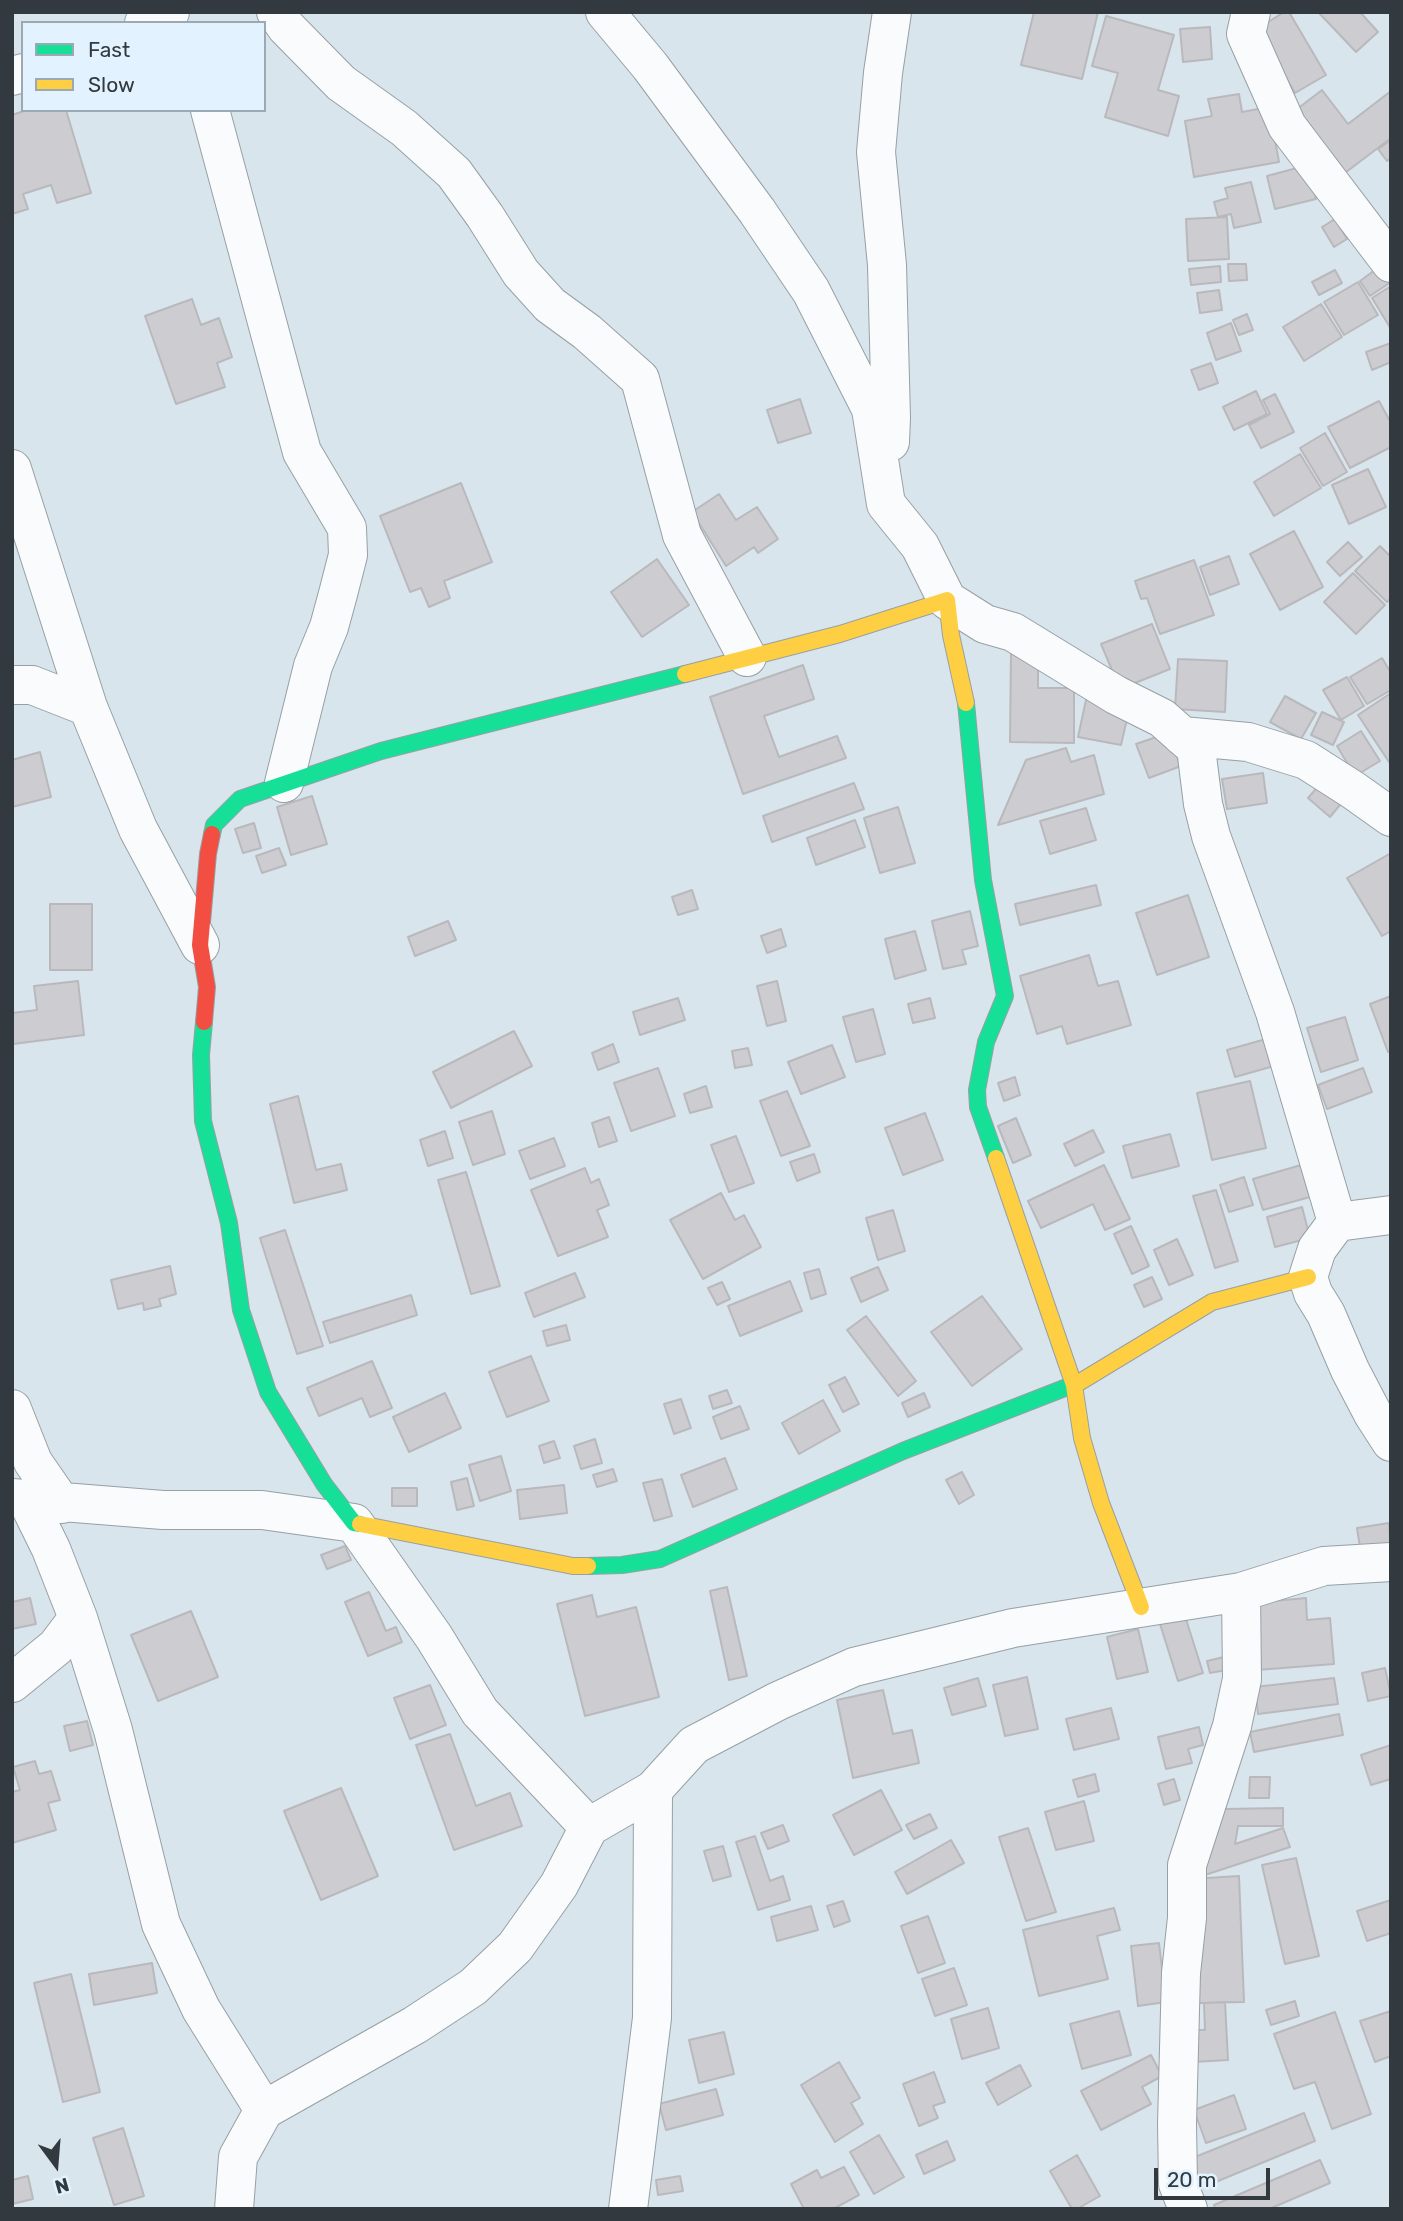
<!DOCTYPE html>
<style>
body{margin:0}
#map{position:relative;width:1403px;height:2221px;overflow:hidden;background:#d9e5ec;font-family:Rubik,sans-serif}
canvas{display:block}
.frame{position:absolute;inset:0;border:14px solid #323a40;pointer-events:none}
.legend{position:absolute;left:21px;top:21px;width:245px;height:91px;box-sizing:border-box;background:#e2f2fe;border:2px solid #9ca8b2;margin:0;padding:9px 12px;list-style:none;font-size:21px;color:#323a40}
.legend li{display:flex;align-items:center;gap:14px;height:35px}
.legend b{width:35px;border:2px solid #9ca8b2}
.north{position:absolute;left:21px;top:2130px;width:70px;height:70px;-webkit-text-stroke:5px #e2f2fe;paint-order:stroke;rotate:164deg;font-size:19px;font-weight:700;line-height:28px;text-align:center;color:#323a40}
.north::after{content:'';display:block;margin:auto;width:24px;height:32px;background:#323a40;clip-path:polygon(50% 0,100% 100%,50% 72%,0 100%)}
.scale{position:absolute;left:1154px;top:2168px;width:116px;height:32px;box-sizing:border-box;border:4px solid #323a40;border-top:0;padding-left:9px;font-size:21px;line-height:24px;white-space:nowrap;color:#323a40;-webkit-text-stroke:5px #e2f2fe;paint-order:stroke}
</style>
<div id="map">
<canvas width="1403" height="2221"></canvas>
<div class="frame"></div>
<ul class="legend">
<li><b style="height:9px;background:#16e098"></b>Fast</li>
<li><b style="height:9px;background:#ffcf43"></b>Slow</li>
</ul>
<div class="north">N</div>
<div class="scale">20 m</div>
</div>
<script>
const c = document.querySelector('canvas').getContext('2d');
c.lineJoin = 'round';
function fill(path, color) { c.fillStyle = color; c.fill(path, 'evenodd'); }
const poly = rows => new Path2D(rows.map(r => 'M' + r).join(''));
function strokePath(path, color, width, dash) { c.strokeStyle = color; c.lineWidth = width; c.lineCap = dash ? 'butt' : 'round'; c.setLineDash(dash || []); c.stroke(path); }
const building = poly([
 [1034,12,1098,12,1082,79,1021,65,1034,12],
 [1284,12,1289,12,1326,75,1295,93,1257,29,1284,12],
 [1322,12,1360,12,1378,32,1356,52,1320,14,1322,12],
 [1106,16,1174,35,1158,90,1179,96,1168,136,1105,117,1118,73,1092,66,1106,16],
 [1210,27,1212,59,1183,62,1180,29,1210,27],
 [1322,90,1348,124,1391,91,1391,138,1337,179,1288,116,1322,90],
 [1239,94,1242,112,1269,107,1279,162,1194,177,1185,121,1212,116,1208,99,1239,94],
 [27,110,66,110,91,193,57,203,51,185,23,194,28,209,12,214,12,115,27,110],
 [1391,140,1391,158,1387,161,1378,149,1391,140],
 [1308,165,1316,199,1275,209,1267,176,1308,165],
 [1251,182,1261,222,1234,228,1231,214,1218,217,1214,202,1228,198,1225,188,1251,182],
 [1227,217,1229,259,1188,261,1186,219,1227,217],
 [1335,219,1347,239,1334,247,1322,227,1335,219],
 [1228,264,1246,264,1247,280,1229,281,1228,264],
 [1383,264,1391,276,1391,282,1370,296,1360,281,1383,264],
 [1220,266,1221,282,1191,285,1189,269,1220,266],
 [1335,270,1342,283,1319,295,1312,282,1335,270],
 [1358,282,1378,315,1344,335,1324,302,1358,282],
 [1391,286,1391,329,1372,298,1391,286],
 [1219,290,1222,310,1200,313,1197,293,1219,290],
 [192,299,201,325,219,318,232,357,217,363,225,387,176,404,145,316,192,299],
 [1321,304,1342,337,1304,361,1283,327,1321,304],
 [1247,314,1253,330,1239,335,1233,320,1247,314],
 [1231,323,1241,351,1216,360,1207,333,1231,323],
 [1391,343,1391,362,1372,370,1366,352,1391,343],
 [1211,363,1218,383,1199,390,1191,370,1211,363],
 [1256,391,1267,414,1234,430,1223,407,1256,391],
 [1275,394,1294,432,1261,448,1249,425,1270,414,1263,400,1275,394],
 [800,399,811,433,778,443,767,410,800,399],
 [1379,401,1391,423,1391,447,1350,468,1328,427,1379,401],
 [1325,433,1347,472,1323,486,1300,448,1325,433],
 [1300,454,1321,488,1274,516,1254,482,1300,454],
 [1368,469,1386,507,1349,524,1332,485,1368,469],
 [461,483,492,562,444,581,450,598,429,607,421,588,410,592,380,516,461,483],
 [719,494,736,520,757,507,778,539,758,553,754,547,726,566,692,512,719,494],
 [1294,531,1323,587,1280,610,1250,554,1294,531],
 [1348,542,1362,557,1340,576,1327,562,1348,542],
 [1380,546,1391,557,1391,598,1387,602,1355,571,1380,546],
 [1229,556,1239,584,1210,595,1200,567,1229,556],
 [657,559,689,605,642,637,611,592,657,559],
 [1194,560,1214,615,1160,634,1147,598,1141,599,1135,581,1194,560],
 [1353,573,1385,605,1356,634,1324,602,1353,573],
 [1152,624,1170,669,1120,689,1101,644,1152,624],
 [1011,652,1038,652,1038,688,1074,688,1074,743,1010,742,1011,652],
 [1382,658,1391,673,1391,690,1367,704,1350,677,1382,658],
 [1178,659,1227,661,1225,712,1175,709,1178,659],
 [803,665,814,699,764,716,779,757,837,736,846,758,743,794,710,697,803,665],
 [1347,677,1364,706,1341,720,1323,690,1347,677],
 [1089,686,1130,706,1121,745,1078,737,1089,686],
 [1391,693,1391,761,1389,762,1358,715,1391,693],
 [1285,696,1316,713,1301,739,1270,722,1285,696],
 [1322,712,1344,722,1333,745,1311,735,1322,712],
 [1361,731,1380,761,1355,776,1337,746,1361,731],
 [1168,733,1181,766,1149,778,1136,744,1168,733],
 [1066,748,1071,762,1094,755,1104,794,998,825,1026,760,1066,748],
 [40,752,51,797,12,807,12,760,40,752],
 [1263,773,1267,803,1227,809,1222,779,1263,773],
 [1322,782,1344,800,1330,817,1308,798,1322,782],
 [854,783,864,809,772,842,763,816,854,783],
 [312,796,327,844,291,855,277,807,312,796],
 [898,807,915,863,880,873,864,818,898,807],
 [1086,808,1096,840,1050,854,1040,821,1086,808],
 [855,820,865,847,816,865,807,838,855,820],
 [254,823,261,848,243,853,235,829,254,823],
 [279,848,286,865,262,873,256,856,279,848],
 [1391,853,1391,931,1382,936,1347,878,1391,853],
 [1096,885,1101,905,1020,925,1015,904,1096,885],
 [692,890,698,909,678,915,672,897,692,890],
 [1188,895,1209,957,1157,975,1136,913,1188,895],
 [50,904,92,904,92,970,50,970,50,904],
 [970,911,978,946,962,950,966,964,943,969,932,921,970,911],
 [448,921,456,940,415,956,408,937,448,921],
 [781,929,786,946,767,953,761,936,781,929],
 [915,931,926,970,895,979,885,939,915,931],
 [1089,955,1098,986,1118,981,1131,1025,1067,1044,1062,1026,1037,1034,1020,976,1089,955],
 [78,981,84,1035,13,1044,12,1013,37,1010,34,986,78,981],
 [777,981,786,1021,767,1026,757,986,777,981],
 [1391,996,1391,1051,1388,1052,1370,1004,1391,996],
 [678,998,685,1020,640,1035,633,1012,678,998],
 [930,998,935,1018,913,1023,908,1004,930,998],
 [873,1009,885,1054,856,1062,843,1017,873,1009],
 [1345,1017,1358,1060,1321,1072,1307,1028,1345,1017],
 [514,1031,532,1066,451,1108,433,1072,514,1031],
 [1266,1039,1274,1066,1235,1077,1227,1050,1266,1039],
 [613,1044,619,1062,598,1070,592,1053,613,1044],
 [832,1045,845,1077,801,1094,788,1062,832,1045],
 [748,1048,752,1065,735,1068,732,1051,748,1048],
 [658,1068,675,1116,631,1131,614,1083,658,1068],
 [1363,1068,1372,1092,1327,1109,1318,1085,1363,1068],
 [1015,1077,1020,1095,1004,1101,998,1083,1015,1077],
 [1250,1081,1266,1148,1212,1160,1197,1093,1250,1081],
 [706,1086,712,1107,690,1113,684,1094,706,1086],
 [787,1091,810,1146,781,1156,760,1101,787,1091],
 [298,1096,316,1170,341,1164,347,1190,294,1203,270,1104,298,1096],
 [492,1111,505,1154,473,1165,459,1122,492,1111],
 [925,1113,943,1160,903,1175,885,1128,925,1113],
 [609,1117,617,1141,599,1147,592,1123,609,1117],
 [1016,1118,1031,1155,1013,1163,998,1126,1016,1118],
 [1093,1130,1104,1152,1075,1166,1064,1144,1093,1130],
 [445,1131,453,1158,428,1166,420,1140,445,1131],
 [1170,1134,1179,1166,1132,1178,1123,1146,1170,1134],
 [736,1136,754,1183,729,1192,711,1145,736,1136],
 [554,1138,565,1166,530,1179,519,1151,554,1138],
 [814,1154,820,1172,797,1181,790,1162,814,1154],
 [1104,1165,1130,1219,1105,1230,1093,1204,1041,1228,1028,1201,1104,1165],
 [1301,1165,1310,1197,1263,1210,1253,1179,1301,1165],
 [585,1168,591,1183,599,1179,609,1205,597,1210,608,1237,558,1256,531,1190,585,1168],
 [466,1172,500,1286,471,1294,438,1180,466,1172],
 [1244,1177,1253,1205,1229,1212,1220,1185,1244,1177],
 [1216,1190,1238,1261,1215,1268,1193,1196,1216,1190],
 [721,1193,735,1220,744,1215,761,1247,703,1279,670,1220,721,1193],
 [1302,1207,1310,1238,1275,1247,1267,1217,1302,1207],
 [893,1210,905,1251,878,1260,866,1218,893,1210],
 [1131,1226,1149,1266,1132,1274,1114,1234,1131,1226],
 [285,1230,323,1346,297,1354,260,1238,285,1230],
 [1177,1239,1193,1275,1169,1285,1154,1250,1177,1239],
 [170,1266,176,1294,159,1299,161,1306,144,1310,143,1303,118,1309,111,1280,170,1266],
 [878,1267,888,1290,861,1302,851,1278,878,1267],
 [819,1269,826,1294,811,1299,804,1273,819,1269],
 [575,1273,585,1297,534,1317,525,1293,575,1273],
 [1152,1277,1162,1299,1144,1307,1134,1285,1152,1277],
 [790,1281,802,1311,740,1336,728,1306,790,1281],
 [722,1282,730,1299,717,1305,708,1288,722,1282],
 [411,1295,417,1315,330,1343,323,1322,411,1295],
 [982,1296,1022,1349,972,1386,931,1332,982,1296],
 [866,1316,916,1381,898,1396,847,1330,866,1316],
 [566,1325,570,1340,547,1346,543,1331,566,1325],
 [531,1356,549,1401,507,1417,489,1372,531,1356],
 [372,1361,392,1408,370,1417,362,1398,319,1416,307,1388,372,1361],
 [845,1377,859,1404,843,1412,829,1385,845,1377],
 [727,1390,732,1403,713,1409,709,1396,727,1390],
 [445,1393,461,1428,409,1452,393,1417,445,1393],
 [924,1393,930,1407,908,1417,902,1403,924,1393],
 [681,1399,691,1428,674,1434,664,1404,681,1399],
 [823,1400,840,1431,799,1454,782,1423,823,1400],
 [740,1406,749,1429,721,1439,713,1417,740,1406],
 [595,1439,602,1463,581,1469,574,1446,595,1439],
 [554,1441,560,1458,544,1463,539,1446,554,1441],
 [501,1456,511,1491,480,1501,469,1465,501,1456],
 [725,1458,737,1489,693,1507,681,1475,725,1458],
 [613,1469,617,1481,597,1487,593,1475,613,1469],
 [962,1472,974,1495,959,1504,946,1480,962,1472],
 [467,1478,474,1506,457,1510,451,1482,467,1478],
 [662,1479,672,1516,654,1521,643,1483,662,1479],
 [564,1485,567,1513,520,1519,517,1490,564,1485],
 [392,1488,417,1488,417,1506,392,1506,392,1488],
 [1389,1523,1391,1554,1362,1560,1357,1528,1389,1523],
 [345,1546,351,1560,327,1569,321,1555,345,1546],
 [727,1587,747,1676,729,1680,710,1591,727,1587],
 [369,1592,386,1631,396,1627,402,1642,368,1656,345,1602,369,1592],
 [592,1595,597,1617,636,1607,659,1697,585,1716,557,1604,592,1595],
 [30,1598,36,1624,12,1629,12,1602,30,1598],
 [1306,1598,1307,1620,1330,1618,1334,1664,1257,1670,1252,1603,1306,1598],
 [191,1611,218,1677,158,1701,131,1635,191,1611],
 [1185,1616,1203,1673,1178,1681,1160,1624,1185,1616],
 [1138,1629,1148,1672,1117,1679,1107,1637,1138,1629],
 [1224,1657,1226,1670,1210,1673,1207,1661,1224,1657],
 [1385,1668,1391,1696,1368,1701,1362,1673,1385,1668],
 [1027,1677,1038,1729,1005,1736,993,1685,1027,1677],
 [978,1678,986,1706,952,1715,944,1688,978,1678],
 [1334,1678,1338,1704,1258,1714,1255,1687,1334,1678],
 [430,1685,446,1725,410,1739,394,1698,430,1685],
 [883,1690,893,1734,912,1730,919,1763,853,1778,837,1700,883,1690],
 [1111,1708,1119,1739,1074,1750,1066,1719,1111,1708],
 [1339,1714,1343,1735,1254,1752,1250,1732,1339,1714],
 [87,1721,93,1745,70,1751,64,1726,87,1721],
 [1199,1727,1203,1745,1188,1749,1192,1763,1166,1769,1158,1737,1199,1727],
 [450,1734,476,1806,510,1793,522,1826,454,1850,416,1745,450,1734],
 [1391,1745,1391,1779,1371,1785,1361,1755,1391,1745],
 [35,1761,39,1774,51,1771,60,1800,48,1803,56,1830,12,1843,12,1792,20,1790,13,1767,35,1761],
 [1095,1774,1099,1791,1078,1797,1073,1780,1095,1774],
 [1250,1777,1270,1777,1269,1798,1249,1798,1250,1777],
 [1174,1779,1180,1800,1164,1805,1158,1784,1174,1779],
 [341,1788,378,1876,321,1900,284,1811,341,1788],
 [881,1790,902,1830,854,1855,833,1815,881,1790],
 [1084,1801,1094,1841,1056,1850,1045,1812,1084,1801],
 [1283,1808,1283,1826,1238,1826,1235,1844,1283,1828,1290,1847,1202,1876,1224,1809,1283,1808],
 [930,1814,937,1828,914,1839,906,1825,930,1814],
 [783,1825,789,1841,768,1849,761,1833,783,1825],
 [1028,1828,1056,1912,1026,1921,999,1837,1028,1828],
 [755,1836,770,1881,783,1876,790,1900,758,1910,736,1842,755,1836],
 [951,1840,964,1863,907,1894,895,1872,951,1840],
 [723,1846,731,1876,713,1881,704,1851,723,1846],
 [1296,1858,1319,1956,1285,1964,1262,1865,1296,1858],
 [1239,1876,1244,2002,1196,2003,1191,1879,1239,1876],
 [1391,1900,1391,1933,1367,1941,1357,1911,1391,1900],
 [843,1901,850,1921,834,1927,827,1906,843,1901],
 [811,1906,818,1930,777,1941,771,1917,811,1906],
 [1114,1908,1120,1930,1097,1936,1108,1979,1039,1996,1023,1930,1114,1908],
 [928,1916,945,1963,918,1973,901,1926,928,1916],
 [1159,1943,1166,2002,1138,2006,1131,1946,1159,1943],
 [152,1963,157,1993,94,2005,89,1974,152,1963],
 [954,1968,967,2005,935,2016,922,1979,954,1968],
 [71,1974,100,2092,63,2102,34,1983,71,1974],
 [1295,2001,1299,2016,1271,2025,1266,2010,1295,2001],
 [1225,2002,1228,2060,1193,2062,1192,2030,1205,2030,1204,2003,1225,2002],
 [988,2008,999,2048,962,2059,951,2019,988,2008],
 [1119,2011,1131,2055,1082,2069,1070,2024,1119,2011],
 [1391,2011,1391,2056,1375,2062,1360,2021,1391,2011],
 [1335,2012,1371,2114,1332,2129,1315,2082,1294,2089,1274,2034,1335,2012],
 [724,2032,734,2074,699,2083,689,2040,724,2032],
 [1151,2055,1162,2076,1142,2087,1151,2104,1101,2130,1081,2091,1151,2055],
 [839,2062,860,2098,851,2103,863,2124,835,2142,801,2085,839,2062],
 [1020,2065,1031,2086,998,2105,986,2083,1020,2065],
 [934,2072,945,2102,933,2106,938,2118,919,2126,903,2084,934,2072],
 [716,2089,723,2115,666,2130,659,2104,716,2089],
 [1234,2095,1246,2129,1206,2143,1194,2110,1234,2095],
 [1304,2113,1315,2141,1201,2188,1190,2159,1304,2113],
 [123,2128,144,2196,114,2205,93,2138,123,2128],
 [879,2135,904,2177,874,2194,850,2152,879,2135],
 [947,2141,955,2160,924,2174,916,2155,947,2141],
 [1077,2155,1100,2196,1077,2209,1072,2209,1050,2171,1077,2155],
 [1320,2160,1330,2183,1269,2209,1215,2209,1214,2205,1320,2160],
 [844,2167,859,2195,833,2209,804,2209,791,2184,817,2170,821,2178,844,2167],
 [28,2176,33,2199,12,2204,12,2180,28,2176],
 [680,2176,683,2191,658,2195,656,2180,680,2176]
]);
fill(building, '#cdcdd1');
strokePath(building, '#b9b9bd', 2);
const street = poly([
 [276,12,286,27,341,83,404,128,454,173,485,216,521,273,550,305,587,332,640,379,682,535,747,657],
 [605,12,650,66,757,211,811,291,871,409,886,504,920,546,947,600,985,624,1013,632,1116,695,1162,718,1196,748,1203,804,1211,836,1275,1012,1337,1222],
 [1251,12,1246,34,1287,126,1391,263],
 [144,23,170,12],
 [12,76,23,73],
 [210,110,302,452,347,528,348,555,338,594,329,627,313,666,284,783],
 [890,442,891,418,887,265,876,152,883,73,892,12],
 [12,469,88,707,138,829,200,945],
 [12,685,32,685,88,707],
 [1182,736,1248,742,1306,760,1353,790,1391,817],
 [1391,1215,1337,1222,1317,1249,1308,1277,1313,1293,1326,1314,1350,1370,1373,1414,1391,1442],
 [12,1409,33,1462,62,1504],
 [12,1498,163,1510,262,1510,354,1523,434,1637,480,1712,589,1827],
 [78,1618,113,1730,161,1924,201,2009,264,2110],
 [12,1683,56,1647,78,1618,51,1549,27,1500],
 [234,2209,238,2157,264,2110,415,2025,473,1987,515,1947,559,1885,589,1827,653,1790,694,1745,778,1701,854,1667,1013,1628,1241,1592,1324,1566,1391,1562],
 [628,2209,652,2018,653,1790],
 [1188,2209,1178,2184,1177,2124,1181,1973,1187,1918,1187,1865,1232,1726,1242,1679,1241,1592]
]);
const fast = poly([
 [966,703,983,880,1005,996,986,1042,977,1090,978,1107,996,1158],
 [212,834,214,825,240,799,381,751,685,674],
 [204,1022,201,1055,203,1121,229,1223,241,1310,268,1392,324,1484,354,1523,360,1524],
 [588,1566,622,1565,660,1559,903,1451,1080,1382]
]);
const slow = poly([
 [685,674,840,634,947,600,951,635,966,703],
 [996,1158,1074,1385,1082,1438,1101,1503,1141,1607],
 [1080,1382,1212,1302,1308,1277],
 [360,1524,573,1566,588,1566]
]);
const jam = poly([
 [204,1022,207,987,200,945,208,854,212,834]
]);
strokePath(street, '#97a0a5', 40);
strokePath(fast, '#97a0a5', 18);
strokePath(slow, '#97a0a5', 18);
strokePath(jam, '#97a0a5', 18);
strokePath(street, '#f9fbfc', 38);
strokePath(fast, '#16e098', 16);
strokePath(slow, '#ffcf43', 16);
strokePath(jam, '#f24e42', 16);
</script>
